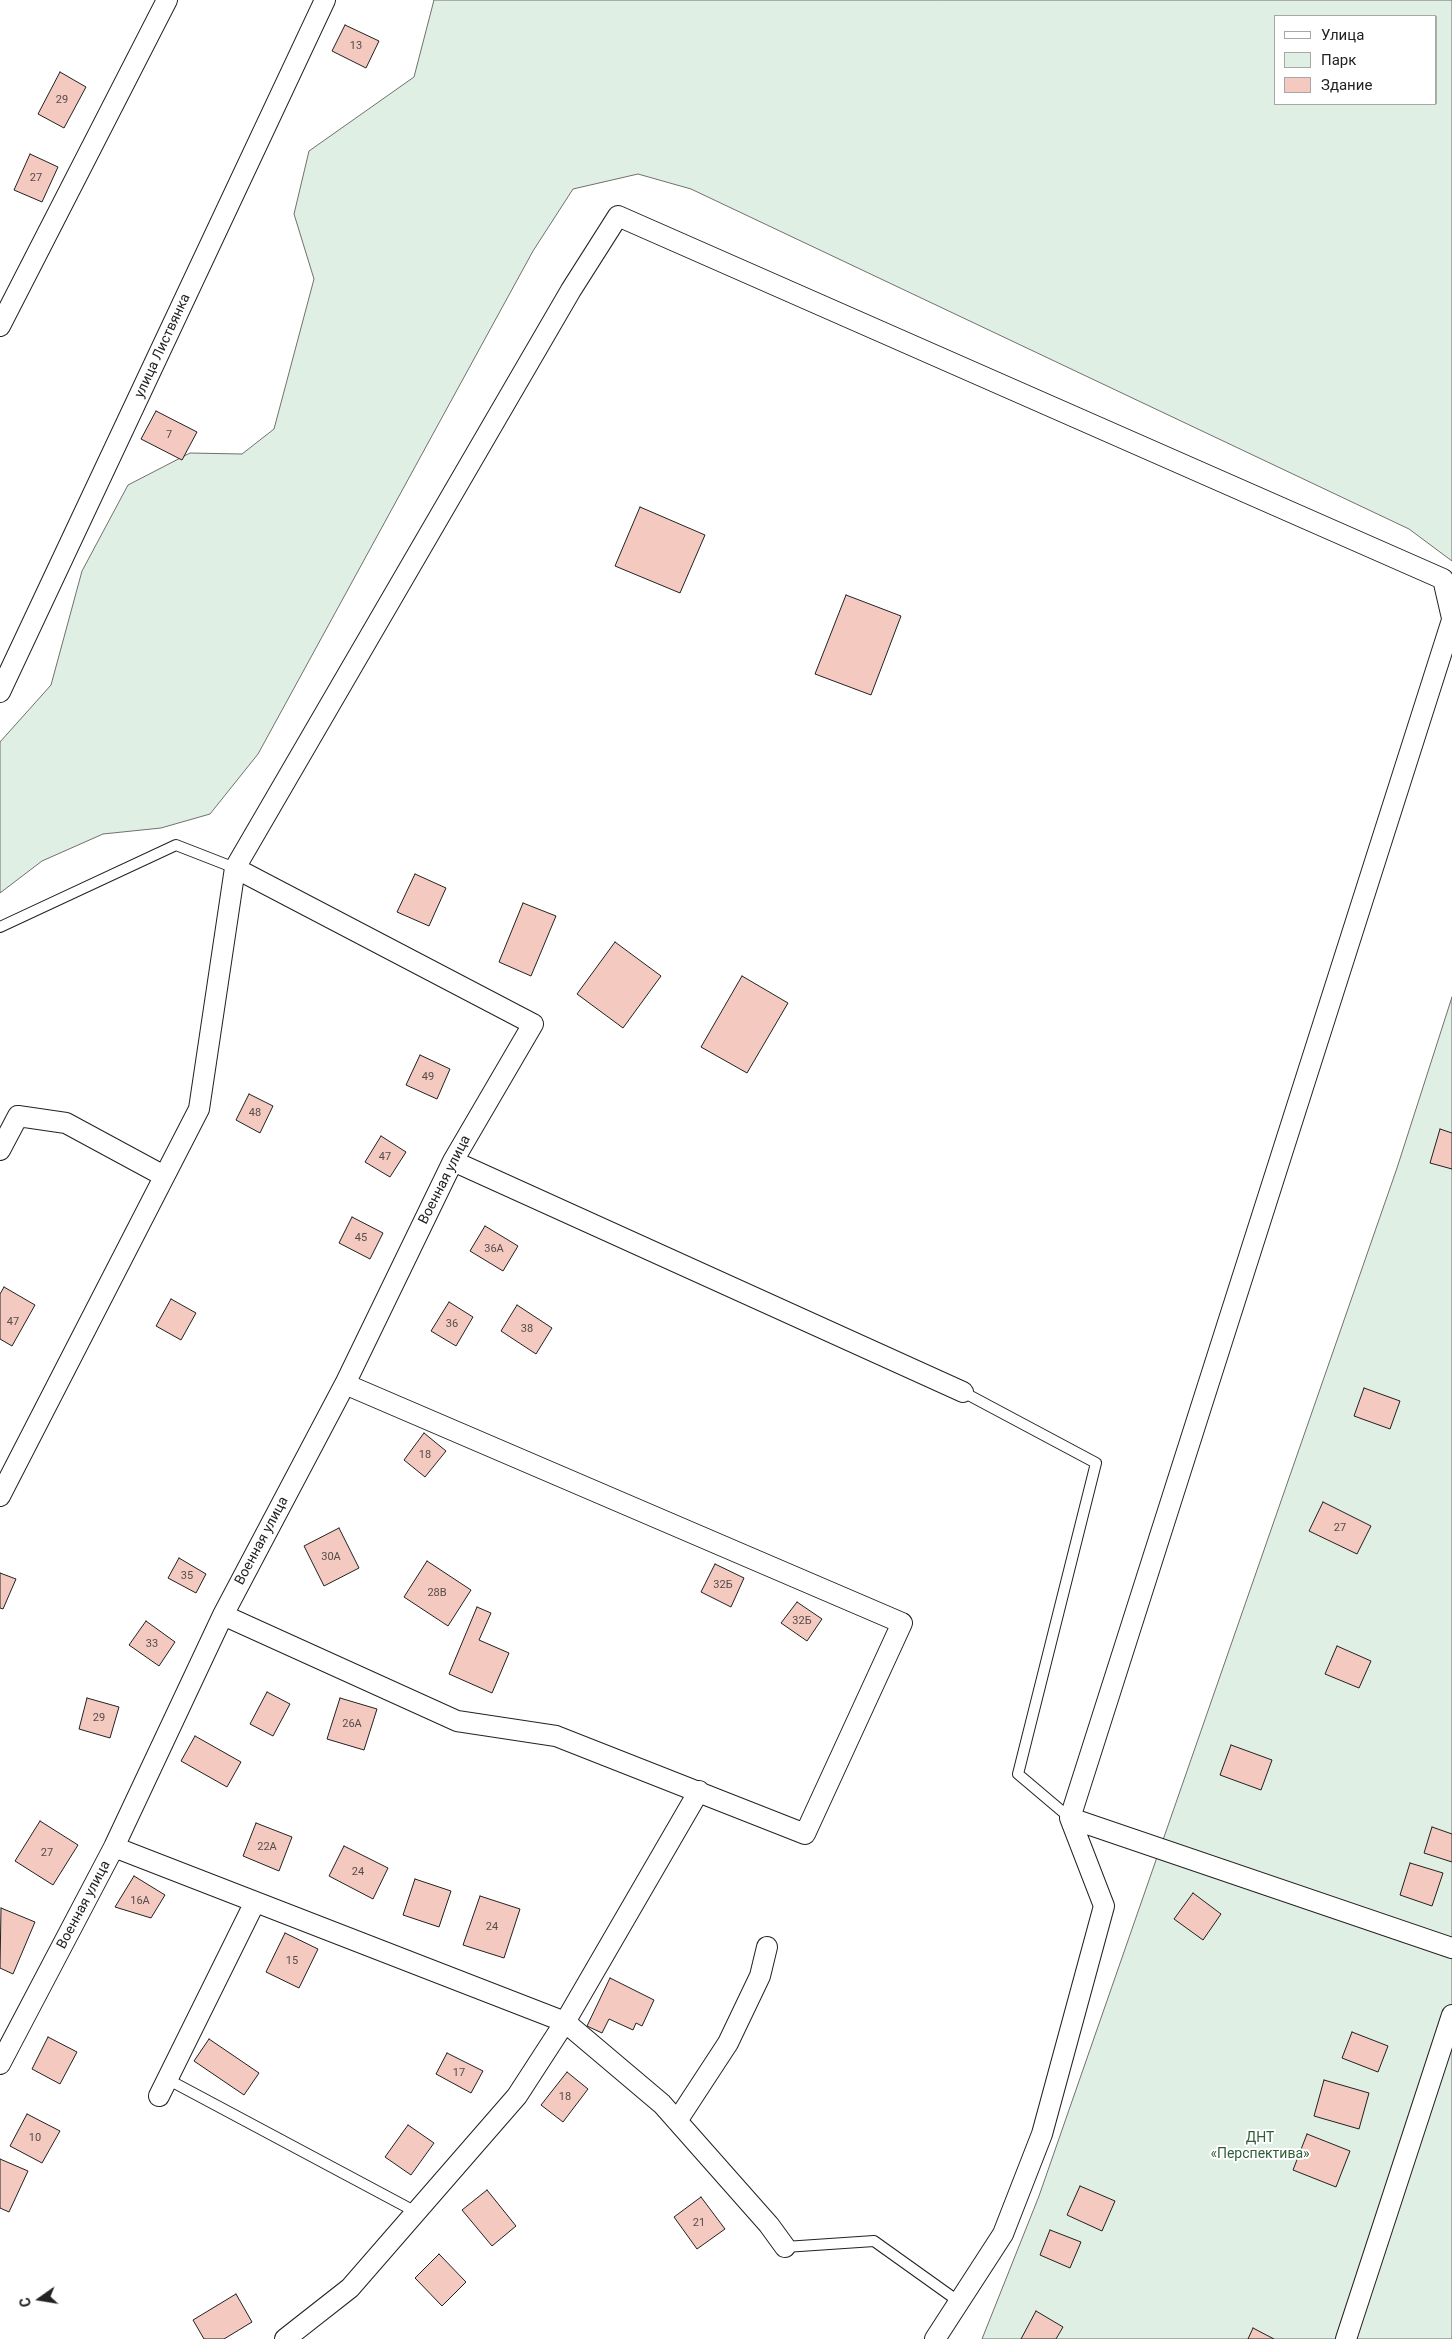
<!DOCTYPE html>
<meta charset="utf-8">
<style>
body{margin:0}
#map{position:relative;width:1452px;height:2339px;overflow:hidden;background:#fff;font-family:Roboto,sans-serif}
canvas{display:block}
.legend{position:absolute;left:1274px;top:15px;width:162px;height:90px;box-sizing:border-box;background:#fff;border:1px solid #a7a7a7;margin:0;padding:6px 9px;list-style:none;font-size:15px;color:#222}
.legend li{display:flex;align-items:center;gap:10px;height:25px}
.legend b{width:25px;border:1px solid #a7a7a7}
.north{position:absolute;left:15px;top:2274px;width:50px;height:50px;-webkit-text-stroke:4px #fff;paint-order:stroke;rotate:257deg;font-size:14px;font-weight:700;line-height:20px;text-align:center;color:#222}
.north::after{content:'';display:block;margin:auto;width:18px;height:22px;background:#222;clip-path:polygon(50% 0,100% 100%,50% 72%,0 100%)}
</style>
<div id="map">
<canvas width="1452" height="2339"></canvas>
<ul class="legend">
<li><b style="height:6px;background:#fff"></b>Улица</li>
<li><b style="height:14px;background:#e0efe3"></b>Парк</li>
<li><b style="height:14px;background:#f3c9c0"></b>Здание</li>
</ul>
<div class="north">С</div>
</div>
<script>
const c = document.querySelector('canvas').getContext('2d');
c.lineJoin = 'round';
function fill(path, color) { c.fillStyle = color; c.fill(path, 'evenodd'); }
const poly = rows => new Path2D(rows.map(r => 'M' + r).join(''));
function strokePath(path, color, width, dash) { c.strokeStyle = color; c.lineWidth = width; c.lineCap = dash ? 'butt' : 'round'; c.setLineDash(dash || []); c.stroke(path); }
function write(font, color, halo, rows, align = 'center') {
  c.font = font + ' Roboto,sans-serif'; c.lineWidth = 4; c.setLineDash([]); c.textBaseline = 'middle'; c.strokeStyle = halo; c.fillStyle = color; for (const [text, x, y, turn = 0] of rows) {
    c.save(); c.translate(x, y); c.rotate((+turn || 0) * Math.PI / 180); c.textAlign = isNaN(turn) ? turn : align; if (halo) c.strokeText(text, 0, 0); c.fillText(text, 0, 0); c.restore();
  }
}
const green = poly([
 [434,0,1452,0,1452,561,1409,529,691,189,638,174,573,189,533,251,258,754,210,814,161,828,103,834,42,861,0,893,0,742,51,685,82,571,128,485,190,453,242,454,274,429,314,279,294,214,309,151,414,77,434,0],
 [1276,16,1436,16,1436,104,1276,104,1276,16],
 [1452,997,1452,2339,982,2339,1039,2196,1397,1168,1452,997]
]);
fill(green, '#e0efe3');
strokePath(green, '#6f6f6f', 1);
const building = poly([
 [345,25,379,41,366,68,332,51,345,25],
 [60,72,86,87,64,128,38,114,60,72],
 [30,154,58,167,42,202,14,190,30,154],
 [156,411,197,432,182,460,141,439,156,411],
 [640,507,705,535,680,593,615,566,640,507],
 [846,595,901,616,871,695,815,674,846,595],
 [415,874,446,888,429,926,397,912,415,874],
 [523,903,556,916,531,976,499,962,523,903],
 [615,942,661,976,623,1028,577,994,615,942],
 [742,976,788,1003,747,1073,701,1047,742,976],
 [420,1055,450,1069,437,1099,406,1085,420,1055],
 [249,1094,273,1106,260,1133,236,1120,249,1094],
 [1440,1129,1452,1133,1452,1169,1430,1163,1440,1129],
 [381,1136,406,1152,390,1177,365,1162,381,1136],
 [352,1217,383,1233,370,1259,339,1243,352,1217],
 [485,1226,518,1246,503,1271,470,1251,485,1226],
 [4,1287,35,1305,12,1346,0,1339,0,1294,4,1287],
 [171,1299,196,1313,181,1340,156,1326,171,1299],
 [449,1302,473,1317,456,1346,431,1331,449,1302],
 [517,1305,552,1328,536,1354,501,1331,517,1305],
 [1364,1388,1400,1401,1390,1429,1354,1416,1364,1388],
 [424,1433,446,1451,425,1477,404,1460,424,1433],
 [1323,1502,1371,1526,1357,1554,1309,1531,1323,1502],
 [339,1528,359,1568,324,1586,304,1546,339,1528],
 [179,1558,206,1574,196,1593,168,1578,179,1558],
 [427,1561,471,1590,448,1626,404,1597,427,1561],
 [715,1564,744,1578,731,1607,701,1592,715,1564],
 [0,1573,16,1579,3,1609,0,1608,0,1573],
 [797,1602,822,1619,807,1641,781,1623,797,1602],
 [477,1607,491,1613,479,1640,509,1653,492,1693,449,1674,477,1607],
 [146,1621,175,1642,159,1666,129,1645,146,1621],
 [1337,1646,1371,1661,1359,1688,1325,1674,1337,1646],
 [267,1692,290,1704,273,1736,250,1724,267,1692],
 [87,1698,119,1707,110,1738,79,1729,87,1698],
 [340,1698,377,1709,364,1750,327,1739,340,1698],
 [195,1736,241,1762,227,1787,181,1761,195,1736],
 [1231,1745,1272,1760,1261,1790,1220,1775,1231,1745],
 [40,1821,78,1845,53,1885,15,1861,40,1821],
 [256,1823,292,1837,279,1871,243,1856,256,1823],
 [1432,1827,1452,1834,1452,1862,1424,1853,1432,1827],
 [344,1846,388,1868,373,1899,329,1876,344,1846],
 [1410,1863,1443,1873,1432,1906,1400,1895,1410,1863],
 [134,1876,165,1895,151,1918,115,1907,134,1876],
 [415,1879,451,1891,439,1927,403,1915,415,1879],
 [1193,1893,1221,1914,1203,1940,1174,1919,1193,1893],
 [480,1896,520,1909,504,1958,463,1945,480,1896],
 [1,1908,35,1922,13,1974,0,1968,1,1908],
 [285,1933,318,1949,299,1988,266,1972,285,1933],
 [610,1978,654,2000,642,2026,636,2023,633,2030,609,2019,602,2033,587,2026,610,1978],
 [1352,2032,1388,2046,1378,2072,1342,2058,1352,2032],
 [48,2037,77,2052,60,2084,32,2069,48,2037],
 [209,2039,259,2073,244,2095,194,2061,209,2039],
 [447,2053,483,2071,471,2093,436,2074,447,2053],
 [567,2072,588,2089,563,2122,541,2105,567,2072],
 [1324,2080,1369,2093,1359,2129,1314,2116,1324,2080],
 [27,2114,60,2131,42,2163,10,2146,27,2114],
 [408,2125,434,2143,411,2175,385,2157,408,2125],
 [1307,2134,1350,2151,1336,2187,1293,2170,1307,2134],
 [0,2159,28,2171,9,2212,0,2208,0,2159],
 [1080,2186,1115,2201,1102,2231,1067,2215,1080,2186],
 [487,2190,516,2226,492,2246,462,2210,487,2190],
 [701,2197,725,2229,697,2249,674,2217,701,2197],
 [1050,2230,1081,2242,1070,2268,1040,2255,1050,2230],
 [439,2254,466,2282,442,2306,415,2278,439,2254],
 [236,2294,252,2322,224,2339,204,2339,193,2320,236,2294],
 [1036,2311,1063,2327,1056,2339,1021,2339,1036,2311],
 [1253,2328,1274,2339,1248,2339,1253,2328]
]);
fill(building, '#f3c9c0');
strokePath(building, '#222', 1);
const lane = poly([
 [0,927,176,845,235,868],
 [963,1392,1096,1463,1018,1774,1070,1818],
 [167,2079,416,2212],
 [785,2247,874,2241,958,2301]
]);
const street = poly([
 [0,326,167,0],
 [0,692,325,0],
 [0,1150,18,1116,66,1123,164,1176],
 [453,1161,963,1392],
 [0,1496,199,1109,235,868,571,290,618,216,1443,579,1452,618],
 [223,1615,457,1721,556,1736,805,1834,902,1623,345,1384],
 [1070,1818,1452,1948],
 [114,1847,565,2022,662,2104,769,2225,785,2247],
 [0,2064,114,1847,223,1615,345,1384,453,1161,533,1024,235,868],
 [159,2096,255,1902],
 [677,2121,728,2043,760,1976,767,1947],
 [285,2339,350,2288,517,2096,565,2022,699,1791],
 [935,2339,1003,2234,1042,2134,1104,1906,1070,1818,1452,620],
 [1346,2339,1452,2015]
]);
strokePath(lane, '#222', 12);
strokePath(street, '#222', 22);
strokePath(lane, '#fff', 10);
strokePath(street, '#fff', 20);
write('11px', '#564c4a', null, [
 ["13",356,46],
 ["29",62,100],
 ["27",36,178],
 ["7",169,435],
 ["49",428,1077],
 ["48",255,1113],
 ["47",385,1157],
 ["45",361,1238],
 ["36А",494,1249],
 ["47",13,1322],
 ["36",452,1324],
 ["38",527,1329],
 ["18",425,1455],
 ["27",1340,1528],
 ["30А",331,1557],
 ["35",187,1576],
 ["32Б",723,1585],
 ["28В",437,1593],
 ["32Б",802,1621],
 ["33",152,1644],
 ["29",99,1718],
 ["26А",352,1724],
 ["22А",267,1847],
 ["27",47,1853],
 ["24",358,1872],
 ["16А",140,1901],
 ["24",492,1927],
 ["15",292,1961],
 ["17",459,2073],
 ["18",565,2097],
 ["10",35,2138],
 ["21",699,2223]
]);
write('14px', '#222', '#fff', [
 ["улица Листвянка",163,346,-65],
 ["Военная улица",445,1180,-63],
 ["Военная улица",262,1541,-62],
 ["Военная улица",84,1905,-62]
]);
write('14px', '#2f5e38', '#fff', [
 ["ДНТ",1260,2138],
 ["«Перспектива»",1260,2154]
]);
</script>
